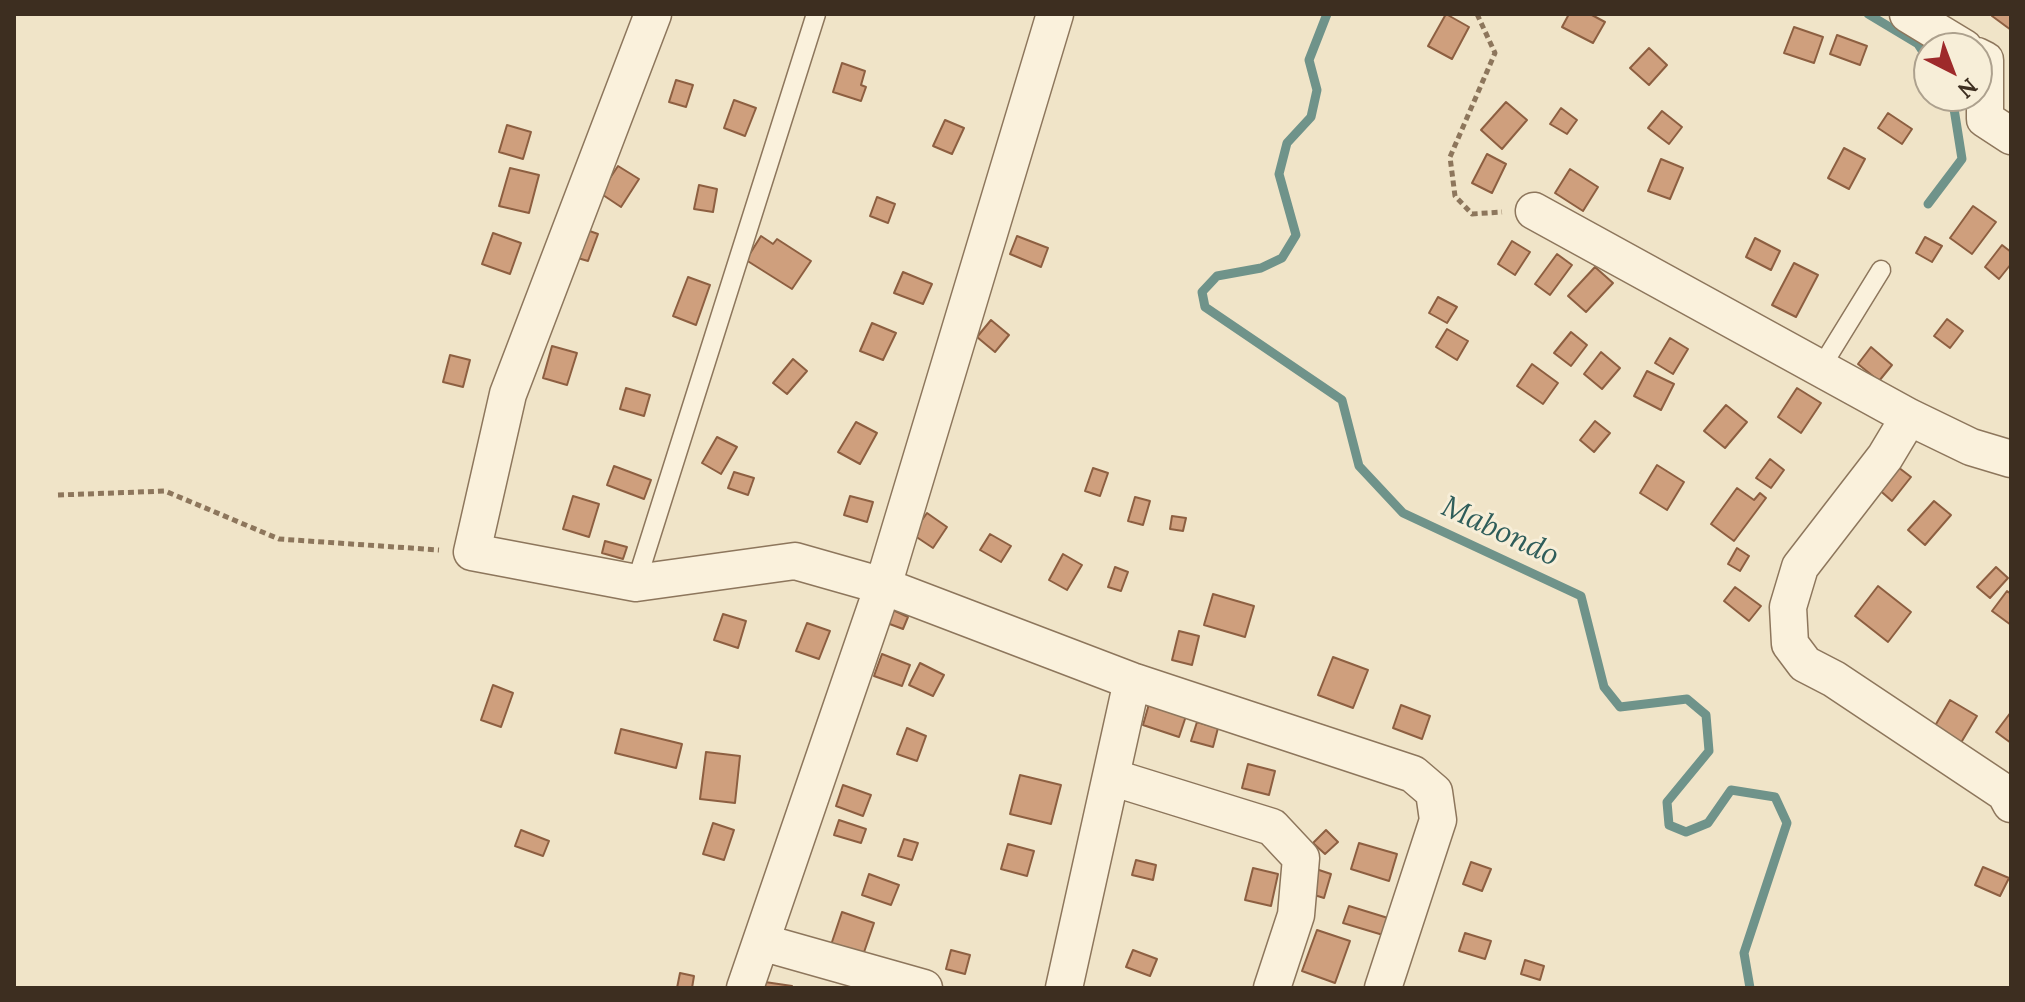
<!DOCTYPE html>
<style>
body{margin:0}
#map{position:relative;width:2025px;height:1002px;overflow:hidden;background:#f0e4c8;font-family:Lora,serif}
canvas{display:block}
.frame{position:absolute;inset:0;border:16px solid #3d2e20;pointer-events:none}
.north{position:absolute;left:1913px;top:32px;width:80px;height:80px;box-sizing:border-box;background:#f7eed8;border:2px solid #ada18e;border-radius:50%;rotate:138deg;font-size:22px;font-weight:700;line-height:32px;text-align:center;color:#3d2e20}
.north::after{content:'';display:block;margin:auto;width:28px;height:36px;background:#9e2a2b;clip-path:polygon(50% 0,100% 100%,50% 72%,0 100%)}
</style>
<div id="map">
<canvas width="2025" height="1002"></canvas>
<div class="frame"></div>
<div class="north">N</div>
</div>
<script>
const ctx = document.querySelector('canvas').getContext('2d');
ctx.lineJoin = 'round';
function strokePath(path, color, width, dash) { ctx.strokeStyle = color; ctx.lineWidth = width; ctx.lineCap = dash ? 'butt' : 'round'; ctx.setLineDash(dash || []); ctx.stroke(path); }
function fillPath(path, color) { ctx.fillStyle = color; ctx.fill(path, 'evenodd'); }
function write(font, color, halo, rows, align = 'center') {
  ctx.font = font + ' Lora,serif'; ctx.lineWidth = 6; ctx.setLineDash([]); ctx.textBaseline = 'middle'; ctx.strokeStyle = halo; ctx.fillStyle = color; for (const [text, x, y, turn = 0] of rows) {
    ctx.save(); ctx.translate(x, y); ctx.rotate((+turn || 0) * Math.PI / 180); ctx.textAlign = isNaN(turn) ? turn : align; if (halo) ctx.strokeText(text, 0, 0); ctx.fillText(text, 0, 0); ctx.restore();
  }
}
const stream = new Path2D(`
 M1327 14 1309 60 1317 90 1311 117 1287 143 1279 174 1296 235 1282 258 1261 268 1217 276 1202 292 1205 307 1342 400 1359 466 1403 513 1581 596 1604 687 1620 707 1687 699 1706 715 1709 751 1667 802 1669 825 1686 832 1708 823 1731 790 1775 797 1787 823 1744 953 1750 988
 M1868 14 1918 44 1929 61
 M1928 204 1962 159 1952 96`);
const building = new Path2D(`
 M1446 14 1469 27 1452 59 1428 46Z
 M1569 14H1590L1605 22 1593 43 1562 27Z
 M1994 14H2011V30L1992 16Z
 M1794 27 1823 37 1814 63 1784 53Z
 M1837 35 1867 46 1860 65 1830 54Z
 M1649 48 1667 65 1649 85 1630 68Z
 M842 63 865 71 861 85 866 87 861 101 833 92Z
 M676 80 693 85 686 107 669 102Z
 M734 100 756 108 745 136 724 128Z
 M1506 102 1527 120 1502 149 1481 130Z
 M1561 108 1577 120 1567 134 1550 124Z
 M1662 111 1682 127 1669 144 1648 128Z
 M1888 113 1912 129 1902 144 1878 128Z
 M945 120 964 128 952 154 933 146Z
 M507 125 531 132 523 159 499 152Z
 M1844 148 1865 159 1849 189 1828 178Z
 M1487 154 1506 164 1492 193 1472 183Z
 M1661 159 1683 168 1670 199 1648 191Z
 M618 166 639 179 621 207 600 193Z
 M510 168 539 175 529 213 499 206Z
 M1570 169 1598 187 1583 211 1555 193Z
 M699 185 717 189 713 212 694 209Z
 M877 197 895 204 888 223 870 216Z
 M1973 206 1996 222 1972 254 1950 238Z
 M584 229 598 234 588 261 574 257Z
 M493 233 521 243 510 274 482 264Z
 M761 236 773 244 777 239 811 261 792 289 746 260Z
 M1017 236 1048 248 1041 267 1010 254Z
 M1925 237 1942 246 1932 262 1916 253Z
 M1755 238 1780 251 1771 270 1746 257Z
 M1512 241 1530 252 1515 275 1498 264Z
 M2002 245 2011 252V264L1999 279 1985 267Z
 M1557 254 1572 265 1550 295 1535 284Z
 M1794 263 1818 275 1796 317 1772 305Z
 M1595 267 1613 283 1586 312 1568 296Z
 M903 272 932 284 923 304 894 293Z
 M688 277 710 285 696 325 673 316Z
 M1438 297 1457 307 1447 323 1429 313Z
 M1947 319 1963 331 1950 348 1934 336Z
 M991 320 1009 335 995 352 977 337Z
 M872 323 896 333 883 360 860 351Z
 M1447 329 1468 341 1457 360 1436 347Z
 M1571 332 1587 345 1571 366 1554 353Z
 M1670 338 1688 349 1673 374 1655 363Z
 M552 346 577 353 567 385 543 378Z
 M1871 347 1892 365 1879 381 1858 364Z
 M1601 352 1620 368 1602 389 1584 374Z
 M450 355 470 360 463 387 443 382Z
 M793 359 807 371 787 394 773 383Z
 M1532 364 1558 383 1543 404 1517 386Z
 M1647 371 1674 384 1661 410 1634 396Z
 M626 388 650 395 644 416 620 409Z
 M1797 388 1821 403 1801 433 1778 417Z
 M1726 405 1747 422 1725 448 1704 431Z
 M1595 421 1610 433 1594 452 1580 440Z
 M856 422 877 433 860 464 838 452Z
 M717 437 737 447 721 474 702 463Z
 M1770 459 1784 470 1771 488 1756 478Z
 M1894 464 1911 477 1892 501 1876 487Z
 M1657 465 1684 482 1667 510 1640 493Z
 M614 466 651 480 644 499 607 485Z
 M1093 468 1108 473 1100 496 1085 491Z
 M734 472 754 478 748 495 728 488Z
 M1737 488 1754 500 1760 493 1766 498 1734 541 1711 524Z
 M573 496 599 504 589 537 563 529Z
 M850 496 873 502 867 522 844 515Z
 M1135 497 1150 501 1143 525 1128 521Z
 M1934 501 1951 515 1925 545 1908 530Z
 M927 513 947 527 933 548 912 534Z
 M1172 516 1186 518 1183 531 1170 529Z
 M990 534 1011 546 1001 562 980 550Z
 M605 541 627 547 623 559 602 553Z
 M1737 548 1749 556 1740 571 1728 564Z
 M1063 554 1082 565 1067 590 1049 580Z
 M1115 567 1128 572 1121 591 1108 587Z
 M1996 567 2008 578 1990 598 1977 587Z
 M1878 586 1911 612 1888 642 1855 616Z
 M1735 587 1761 606 1749 621 1724 601Z
 M2007 591 2011 594V625L1992 611Z
 M1213 594 1254 606 1245 637 1204 625Z
 M893 610 908 617 903 629 887 623Z
 M723 614 746 621 738 648 714 640Z
 M807 623 830 631 819 659 796 651Z
 M1179 631 1199 636 1192 665 1172 660Z
 M882 654 910 665 902 686 874 676Z
 M1333 657 1368 670 1353 708 1318 695Z
 M920 663 944 675 933 696 909 685Z
 M493 685 513 693 501 727 481 720Z
 M1950 700 1977 716 1959 746 1932 731Z
 M1149 704 1186 716 1179 737 1143 725Z
 M1401 705 1430 716 1422 739 1393 728Z
 M2011 712V743L1996 732Z
 M1197 722 1218 728 1213 747 1191 741Z
 M907 728 926 736 917 761 897 754Z
 M621 729 682 744 676 768 615 753Z
 M706 752 740 756 735 803 700 799Z
 M1248 764 1275 771 1269 795 1242 788Z
 M1020 775 1061 785 1051 824 1010 814Z
 M843 785 871 795 863 816 836 806Z
 M839 820 866 829 861 843 834 835Z
 M713 823 734 830 724 860 703 854Z
 M521 830 549 841 543 856 515 846Z
 M1326 830 1338 842 1325 854 1313 843Z
 M904 839 918 843 912 860 898 856Z
 M1359 843 1397 854 1389 881 1351 869Z
 M1008 844 1034 851 1027 876 1001 869Z
 M1136 860 1156 865 1153 880 1132 875Z
 M1471 862 1491 869 1482 891 1463 884Z
 M1983 867 2009 878 2000 896 1975 885Z
 M1253 868 1278 874 1271 906 1245 900Z
 M1316 869 1331 874 1324 898 1308 893Z
 M869 874 899 885 891 905 862 895Z
 M1349 906 1388 918 1383 935 1343 923Z
 M842 912 874 923 861 961 829 951Z
 M1317 930 1350 941 1335 983 1302 971Z
 M1465 933 1491 941 1485 959 1459 951Z
 M951 950 970 955 965 974 946 969Z
 M1133 950 1157 959 1150 976 1126 967Z
 M1525 960 1544 966 1540 980 1521 974Z
 M680 973 694 976 692 988H677Z
 M765 982 792 986V988H764Z`);
const path = new Path2D(`
 M1477 14 1495 53 1450 157 1455 196 1472 214 1502 212
 M58 495 165 491 279 539 439 550`);
const lane = new Path2D(`
 M1820 369 1881 270
 M636 583 816 14`);
const street = new Path2D(`
 M653 14 508 394 472 552 636 583 795 561 883 586 1132 681 1413 774 1434 792 1438 820 1383 988
 M1908 14 1964 48
 M1977 56 1985 60V119L2011 136
 M1534 211 1909 417 1971 447 2011 459
 M1909 417 1885 457 1800 567 1788 607 1790 644 1805 664 1834 679 2005 793 2011 804
 M1111 777 1272 827 1301 858 1296 915 1272 988
 M761 942 924 988
 M745 988 883 586 1055 14
 M1064 988 1132 681`);
const waterNames = [
 ["Mabondo",1500,532,25]
];
strokePath(stream, '#6f938a', 9);
fillPath(building, '#cf9f7d');
strokePath(building, '#8d5f41', 2);
strokePath(lane, '#8d765c', 21);
strokePath(street, '#8d765c', 39);
strokePath(path, '#8d765c', 5, [6, 4]);
strokePath(lane, '#faf1dc', 18);
strokePath(street, '#faf1dc', 36);
write('italic 30px', '#2f5d5a', '#f7eed8', waterNames);
</script>
